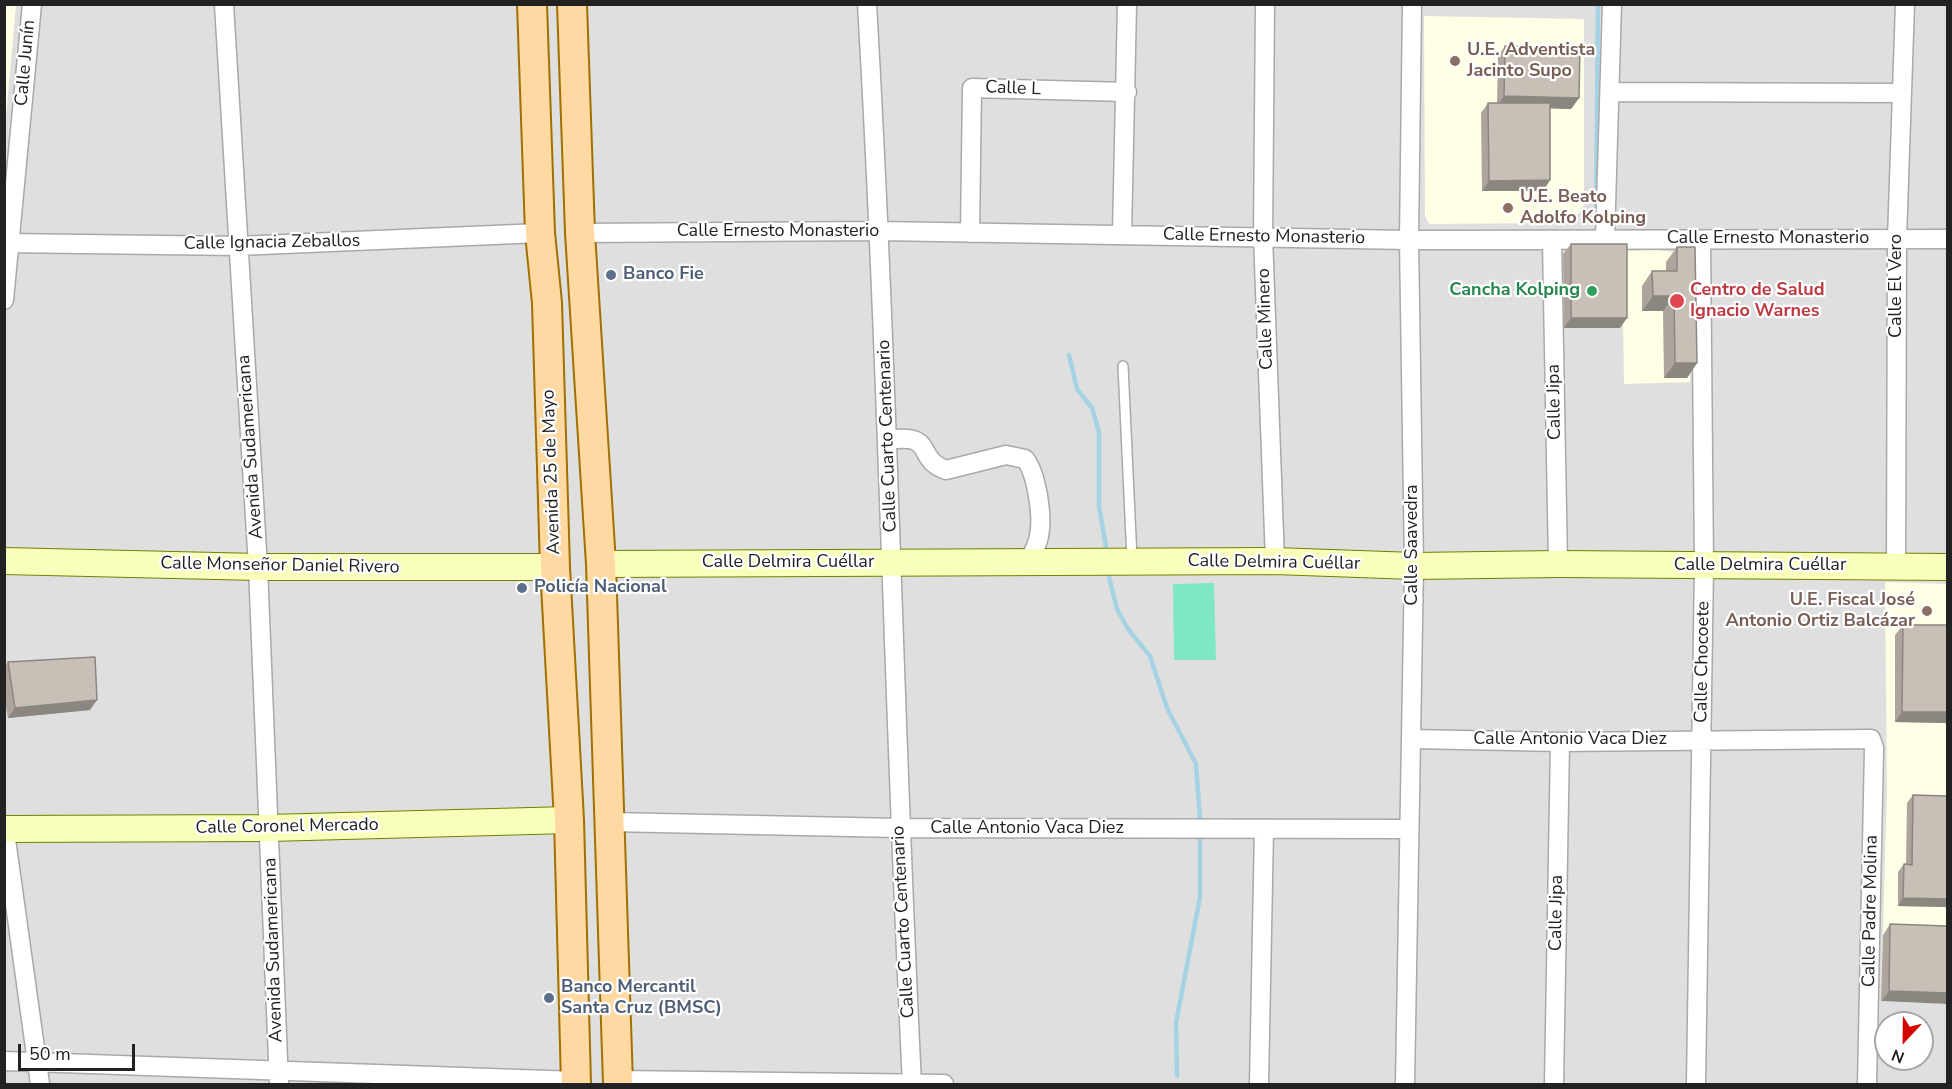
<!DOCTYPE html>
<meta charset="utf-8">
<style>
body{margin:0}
#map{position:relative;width:1952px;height:1089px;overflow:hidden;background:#f3efe8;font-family:"Nunito Sans",sans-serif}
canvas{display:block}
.frame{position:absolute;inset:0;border:6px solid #222;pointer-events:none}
.north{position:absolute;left:1874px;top:1011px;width:60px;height:60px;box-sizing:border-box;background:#fff;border:2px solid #a7a7a7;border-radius:50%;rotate:202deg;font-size:16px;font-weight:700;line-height:24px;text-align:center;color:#222}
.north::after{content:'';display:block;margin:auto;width:21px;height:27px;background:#d40700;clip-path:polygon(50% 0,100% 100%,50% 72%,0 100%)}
.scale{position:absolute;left:18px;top:1044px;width:117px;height:27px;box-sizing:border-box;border:3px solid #222;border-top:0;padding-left:8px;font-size:18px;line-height:21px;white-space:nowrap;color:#222;-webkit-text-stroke:4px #fff;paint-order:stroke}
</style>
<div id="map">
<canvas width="1952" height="1089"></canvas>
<div class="frame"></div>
<div class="north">N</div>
<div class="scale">50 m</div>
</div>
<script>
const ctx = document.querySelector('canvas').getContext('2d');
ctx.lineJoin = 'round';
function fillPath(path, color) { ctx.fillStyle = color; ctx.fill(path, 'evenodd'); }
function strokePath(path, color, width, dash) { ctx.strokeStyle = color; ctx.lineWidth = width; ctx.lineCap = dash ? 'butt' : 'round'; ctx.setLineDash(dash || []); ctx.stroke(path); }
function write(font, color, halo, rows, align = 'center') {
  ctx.font = font + ' "Nunito Sans",sans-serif'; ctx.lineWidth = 4.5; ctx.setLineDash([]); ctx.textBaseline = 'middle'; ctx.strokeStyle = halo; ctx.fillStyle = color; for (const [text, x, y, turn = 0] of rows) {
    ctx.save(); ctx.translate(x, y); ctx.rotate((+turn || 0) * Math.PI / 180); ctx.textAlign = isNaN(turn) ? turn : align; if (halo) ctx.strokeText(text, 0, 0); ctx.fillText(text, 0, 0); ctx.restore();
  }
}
const residential = new Path2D(`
 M5 5H1947V1084H5ZM1886 1023H1922V1059H1886Z`);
const education = new Path2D(`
 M5 4 16 5 5 128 4 5Z
 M1424 16 1584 19V205L1576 217 1557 223 1429 224 1425 216Z
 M1656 250 1673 252 1689 261 1690 382 1624 384 1622 251Z
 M1885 582 1947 584V1004L1881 1001 1887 787Z`);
const pitch = new Path2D(`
 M1214 583 1216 660H1174L1173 584Z`);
const stream = new Path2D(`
 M1596 217 1598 4
 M1069 355 1077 389 1092 408 1099 432V506L1107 553
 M1109 577 1117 609 1128 629 1150 656 1167 708 1196 764 1200 819
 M1177 1076 1176 1023 1200 897V836`);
const lane = new Path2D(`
 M1123 366 1132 559`);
const street = new Path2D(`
 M224 4 258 567 279 1084
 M867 4C888 364 894 725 912 1084
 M1265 4 1263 236 1275 561
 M1611 92 1900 93
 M580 233 880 231 1409 240 1948 239
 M970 233 972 88 1127 92
 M1122 234 1127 4
 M1605 239 1612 4
 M1552 241 1558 564
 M4 243 238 246 540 233
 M4 300 32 4
 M888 440C938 433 913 458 946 470L1006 455 1025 459C1037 474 1043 517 1039 536 1038 544 1032 554 1029 562
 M1896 567 1897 239 1905 4
 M1412 739 1560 742 1871 739 1874 748 1867 1084
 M610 822 899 828 1408 829
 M4 825 40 1084
 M4 1061 576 1081
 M618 1080 944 1084
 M1259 1084 1264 829
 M1405 1084 1414 566 1409 240 1412 4
 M1554 1084 1560 742
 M1696 1084 1704 566 1701 240`);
const secondary = new Path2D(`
 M4 561 258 567H555
 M601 564 1275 561 1414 566 1558 564 1948 567
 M4 829 269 828 569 820`);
const primary = new Path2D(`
 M532 4 540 233 547 303 555 567 569 820 576 1084
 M572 4 580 233 601 564 618 1084`);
const wall = new Path2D(`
 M1505 46 1579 98 1571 109 1550 108V180L1543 191H1482L1481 113 1488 103H1497L1498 56Z
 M1571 244 1620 328H1564L1563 254Z
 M1677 247 1697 363 1687 378H1664L1663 311H1642V286L1652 271H1666V262Z
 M1903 625 1947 723 1895 722V635Z
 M8 662 90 710 8 718 4 696V667Z
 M1913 795 1947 796V907L1898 906V872L1904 864 1906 865 1907 803Z
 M1890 924 1947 926 1881 1001 1883 935Z`);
const shadedWall = new Path2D(`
 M1504 96 1579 98 1571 109 1497 107Z
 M1550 180 1543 191H1482L1489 181Z
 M1653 296H1674L1663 311H1642Z
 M1571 318H1627L1620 328H1564Z
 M1675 363H1697L1687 378H1664Z
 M97 700 90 710 8 718 15 708Z
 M1902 712H1947V723L1895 722Z
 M1903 898 1947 899V907L1898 906Z
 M1889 991 1947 993V1004L1881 1001Z`);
const building = new Path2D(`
 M1505 46 1580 48 1579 98 1504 96Z
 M1488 103H1550V180L1489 181Z
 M1571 244H1627V318H1571Z
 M1677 247H1695L1697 363H1675L1674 296H1653L1652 271H1677Z
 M1903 625H1947V712H1902Z
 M95 657 97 700 15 708 8 662Z
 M1913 795 1947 796V899L1903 898 1904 864 1912 865Z
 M1890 924 1947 926V993L1889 991Z`);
const markers = [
 [1455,61,6,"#8d6e63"],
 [1508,208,6,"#8d6e63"],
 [611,275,6,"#5c6f8a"],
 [1592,291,6,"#2e9e5b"],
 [1677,301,8,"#e0444e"],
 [522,588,6,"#5c6f8a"],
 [1927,611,6,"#8d6e63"],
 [549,998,6,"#5c6f8a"]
];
const educationNames = [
 ["U.E. Adventista",1467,51],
 ["Jacinto Supo",1467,72],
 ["U.E. Beato",1520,198],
 ["Adolfo Kolping",1520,219],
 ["U.E. Fiscal José",1915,601,"right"],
 ["Antonio Ortiz Balcázar",1915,622,"right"]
];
const streetNames = [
 ["Calle Junín",26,63,-85],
 ["Calle L",1013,89,2],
 ["Calle Ernesto Monasterio",778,232],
 ["Calle Ernesto Monasterio",1264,237,1],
 ["Calle Ernesto Monasterio",1768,239],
 ["Calle Ignacia Zeballos",272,243,-1],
 ["Calle El Vero",1897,286,-90],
 ["Calle Minero",1266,319,-92],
 ["Calle Jipa",1555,402,-91],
 ["Calle Cuarto Centenario",888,436,-92],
 ["Avenida Sudamericana",251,447,-94],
 ["Avenida 25 de Mayo",552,472,-92],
 ["Calle Saavedra",1413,545,-90],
 ["Calle Delmira Cuéllar",788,563],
 ["Calle Delmira Cuéllar",1274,563,1],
 ["Calle Monseñor Daniel Rivero",280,566,1],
 ["Calle Delmira Cuéllar",1760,566],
 ["Calle Chocoete",1703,662,-89],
 ["Calle Antonio Vaca Diez",1570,740],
 ["Calle Coronel Mercado",287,827,-1],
 ["Calle Antonio Vaca Diez",1027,829],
 ["Calle Padre Molina",1871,911,-89],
 ["Calle Jipa",1557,913,-89],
 ["Calle Cuarto Centenario",904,922,-93],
 ["Avenida Sudamericana",274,950,-92]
];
const serviceNames = [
 ["Banco Fie",623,275],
 ["Policía Nacional",534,588],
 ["Banco Mercantil",561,988],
 ["Santa Cruz (BMSC)",561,1009]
];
const leisureNames = [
 ["Cancha Kolping",1580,291]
];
const healthNames = [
 ["Centro de Salud",1690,291],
 ["Ignacio Warnes",1690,312]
];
fillPath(residential, '#e0dfdf');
fillPath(education, '#feffe5');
fillPath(pitch, '#80e7c3');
strokePath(stream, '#a5d3e3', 4.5);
strokePath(lane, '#a9a9a9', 12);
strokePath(street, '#a9a9a9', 21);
strokePath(secondary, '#708200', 28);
strokePath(primary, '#a07000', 32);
strokePath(lane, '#fff', 9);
strokePath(street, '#fff', 18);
strokePath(secondary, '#f9ffba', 26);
strokePath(primary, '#ffd9a1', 28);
fillPath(wall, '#aca49d');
fillPath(shadedWall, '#8c8680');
fillPath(building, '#c8bfb7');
strokePath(building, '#8c8680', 1.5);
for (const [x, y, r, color] of markers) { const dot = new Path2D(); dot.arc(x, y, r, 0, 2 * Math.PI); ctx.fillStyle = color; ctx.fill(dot); strokePath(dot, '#fff', 2); }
write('bold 18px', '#785e54', '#fff', educationNames, 'left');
write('18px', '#222', '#fff', streetNames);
write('bold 18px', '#4e5e75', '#fff', serviceNames, 'left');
write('bold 18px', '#27864d', '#fff', leisureNames, 'right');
write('bold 18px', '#be3a42', '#fff', healthNames, 'left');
</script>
